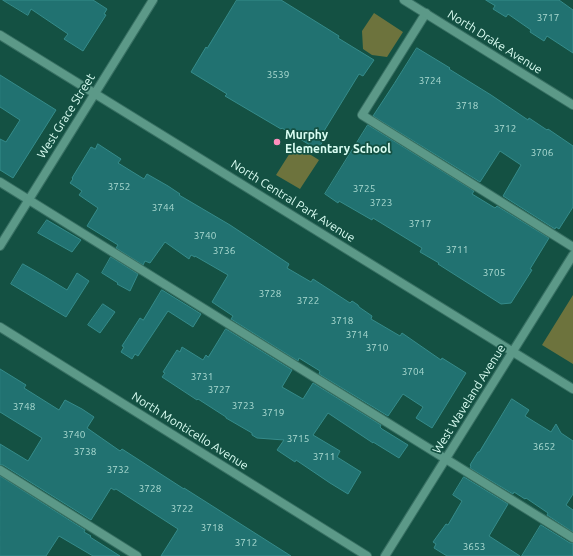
<!DOCTYPE html>
<style>
body{margin:0}
canvas{display:block;background:#145143}
</style>
<canvas width="573" height="556"></canvas>
<script>
const ctx = document.querySelector('canvas').getContext('2d');
ctx.lineJoin = 'round';
function fillPath(path, color) { ctx.fillStyle = color; ctx.fill(path, 'evenodd'); }
function strokePath(path, color, width, dash) { ctx.strokeStyle = color; ctx.lineWidth = width; ctx.lineCap = dash ? 'butt' : 'round'; ctx.setLineDash(dash || []); ctx.stroke(path); }
function write(font, color, halo, rows, align = 'center') {
  ctx.font = font + ' Ubuntu,sans-serif'; ctx.lineWidth = 3.5; ctx.setLineDash([]); ctx.textBaseline = 'middle'; ctx.strokeStyle = halo; ctx.fillStyle = color; for (const [text, x, y, turn = 0] of rows) {
    ctx.save(); ctx.translate(x, y); ctx.rotate((+turn || 0) * Math.PI / 180); ctx.textAlign = isNaN(turn) ? turn : align; if (halo) ctx.strokeText(text, 0, 0); ctx.fillText(text, 0, 0); ctx.restore();
  }
}
const green = new Path2D(`
 M374 13 403 32 387 57 372 55 363 49 362 31Z
 M295 145 319 160 300 189 276 175Z
 M573 295V364L542 345Z`);
const building = new Path2D(`
 M3 0H93L107 9 104 14 106 15 83 51 64 39 68 34 31 9 28 15Z
 M237 0H281L339 36 338 38 374 60 363 76 359 74 324 131 327 133 318 150 282 128 281 129 225 96 227 94 191 72 206 47 207 48Z
 M486 0H559L573 10V53L547 36 544 41 530 32 531 30 508 14 506 17 493 9 495 6Z
 M417 48 450 68 449 69 491 95 528 120 529 118 547 130 548 129 573 146V207L559 229 556 227 555 229 503 196 521 165 500 151 480 182 373 116 394 84Z
 M0 75 56 110 13 178 0 170V139L6 142 20 120 0 107Z
 M368 125 474 191 472 194 495 208 497 206 549 238 530 269 532 270 511 303 501 304 438 264 439 263 420 252 422 248 373 218 372 220 339 201 338 203 325 194Z
 M98 144 121 159 118 163 144 179 147 174 168 186 180 194 179 195 230 225 289 264 287 268 311 282 313 279 350 303 352 301 358 305 359 307 372 316 371 319 400 336 402 333 441 360 442 358 466 373 432 428 416 418 423 407 403 394 388 416 319 374 320 371 299 358 298 361 231 319 233 316 212 302 228 275 195 256V257L191 255 189 259 165 242 150 263 145 261 143 265 116 248 118 245 87 226 98 208 79 195 82 191 70 183 73 179 72 178 91 147 95 149Z
 M47 220 81 240 72 252 38 233Z
 M111 257 138 274 130 291 117 284 118 283 102 273Z
 M23 264 44 276 67 290 77 273 89 281 66 317 11 284Z
 M162 290 201 314 193 327 168 311 138 356 135 354 132 359 121 352 124 347 122 346 140 318 143 320Z
 M103 304 115 312 100 333 88 325Z
 M226 329 292 370 282 387 303 399 313 383 381 425 380 427 382 429 408 445 399 458 373 442V443L328 413 313 435 340 451 337 457 361 472 348 494 330 483 296 460 295 462 277 450 284 440 257 438 252 435V433L226 418V417L198 399 197 400 162 377 165 373 163 372 177 350 180 352 182 347 203 360 206 355 208 357Z
 M0 369 26 385 24 388 59 410 65 400 82 409 94 417 87 428 120 451 122 449 184 489V488L291 556H161L178 529 116 489 114 490 111 488 91 520 3 465H0V444L28 461 42 438 0 412Z
 M512 399 529 410 525 416 551 432 556 424 561 433 573 441V494L566 505 573 510V532L547 515 548 513 526 498 525 499 514 492 513 494 470 468 471 466 470 465 478 452H479Z
 M0 476 85 530 84 532 91 536 90 537 120 556H93L59 536 46 556H0Z
 M464 477 508 504 489 536 520 556H447L434 548 436 544 433 542 446 524 448 525 462 501 453 495Z
 M541 525 570 543H573V556H522Z`);
const service = new Path2D(`
 M426 13 362 115 573 247
 M0 182 573 538
 M0 470 137 556`);
const minor = new Path2D(`
 M404 0 573 105
 M0 35 573 389
 M0 246 153 0
 M0 327 367 556
 M385 556 573 255`);
const markers = [
 [277,142,4,"#fe8ebd"]
];
const numberNames = [
 ["3717",548,18],
 ["3539",278,75],
 ["3724",430,81],
 ["3718",467,106],
 ["3712",505,129],
 ["3706",542,153],
 ["3752",119,187],
 ["3725",364,189],
 ["3723",381,203],
 ["3744",163,208],
 ["3717",420,224],
 ["3740",205,236],
 ["3711",457,250],
 ["3736",224,251],
 ["3705",494,273],
 ["3728",270,294],
 ["3722",308,301],
 ["3718",342,321],
 ["3714",357,335],
 ["3710",377,348],
 ["3704",413,372],
 ["3731",202,377],
 ["3727",219,390],
 ["3723",243,406],
 ["3748",24,407],
 ["3719",273,413],
 ["3740",74,435],
 ["3715",298,439],
 ["3652",544,447],
 ["3738",85,452],
 ["3711",324,457],
 ["3732",118,470],
 ["3728",150,489],
 ["3722",182,509],
 ["3718",212,528],
 ["3712",246,543],
 ["3653",474,547]
];
const streetNames = [
 ["North Drake Avenue",495,42,32],
 ["West Grace Street",66,116,-58],
 ["North Central Park Avenue",293,201,32],
 ["West Waveland Avenue",469,399,-58],
 ["North Monticello Avenue",190,431,32]
];
const poiNames = [
 ["Murphy",285,135],
 ["Elementary School",285,149]
];
fillPath(green, '#6d733d');
fillPath(building, '#217271');
strokePath(building, '#358b8a', 1);
strokePath(service, '#387063', 10);
strokePath(minor, '#387063', 10);
strokePath(service, '#5c9988', 8);
strokePath(minor, '#5c9988', 8);
for (const [x, y, r, color] of markers) { const dot = new Path2D(); dot.arc(x, y, r, 0, 2 * Math.PI); ctx.fillStyle = color; ctx.fill(dot); strokePath(dot, '#145143', 1.5); }
write('10px', '#acdbd2', null, numberNames);
write('12px', '#dafef3', '#145143', streetNames);
write('bold 12px', '#dafef3', '#145143', poiNames, 'left');
</script>
